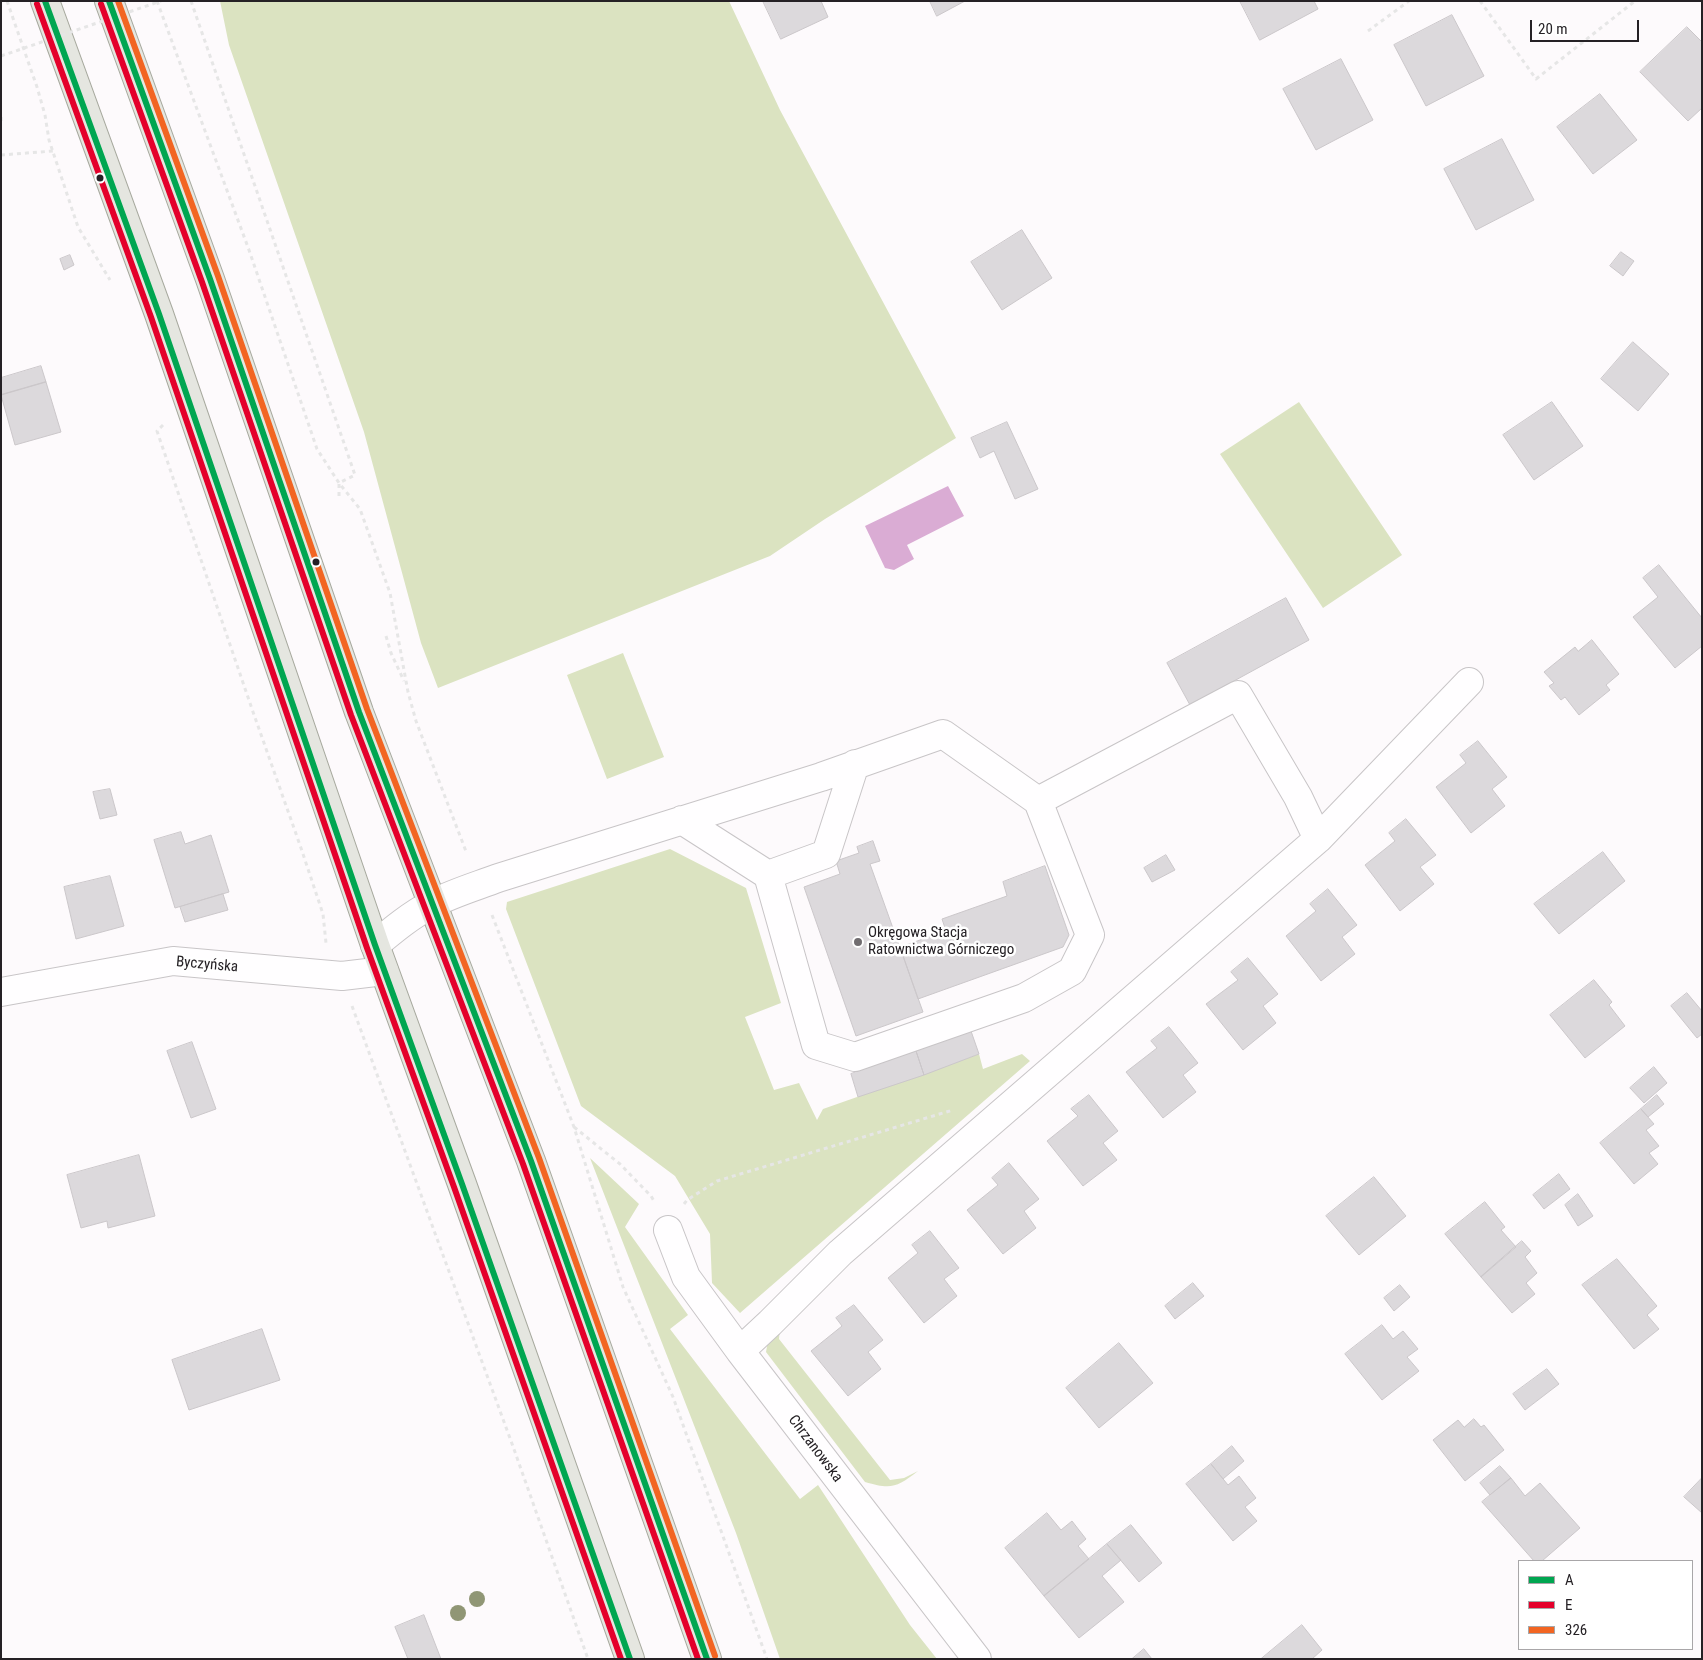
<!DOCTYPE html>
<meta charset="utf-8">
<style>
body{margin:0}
#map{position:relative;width:1703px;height:1660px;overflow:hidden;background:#fdfafc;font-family:"Roboto Condensed",sans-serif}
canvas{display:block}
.frame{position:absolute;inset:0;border:2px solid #252125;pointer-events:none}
.legend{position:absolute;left:1518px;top:1560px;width:175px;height:90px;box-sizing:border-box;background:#fff;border:1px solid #a8a6a8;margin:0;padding:6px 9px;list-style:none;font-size:15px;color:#252125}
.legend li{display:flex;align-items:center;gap:10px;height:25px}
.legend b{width:25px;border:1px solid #a8a6a8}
.scale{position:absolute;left:1530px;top:20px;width:109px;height:22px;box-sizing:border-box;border:2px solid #252125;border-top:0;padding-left:6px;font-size:15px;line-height:18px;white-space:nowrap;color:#252125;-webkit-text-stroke:4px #fff;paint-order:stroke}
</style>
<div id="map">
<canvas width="1703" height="1660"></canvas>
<div class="frame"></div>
<ul class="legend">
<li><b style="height:6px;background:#00a651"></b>A</li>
<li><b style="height:6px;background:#e4002b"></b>E</li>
<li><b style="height:6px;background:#f26522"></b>326</li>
</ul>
<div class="scale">20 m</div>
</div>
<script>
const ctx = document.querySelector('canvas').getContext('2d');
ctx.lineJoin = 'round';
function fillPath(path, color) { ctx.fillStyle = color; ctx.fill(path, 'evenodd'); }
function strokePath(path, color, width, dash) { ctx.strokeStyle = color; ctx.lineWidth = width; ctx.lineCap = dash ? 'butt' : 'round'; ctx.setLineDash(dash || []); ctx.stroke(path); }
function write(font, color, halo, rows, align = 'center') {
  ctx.font = font + ' "Roboto Condensed",sans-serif'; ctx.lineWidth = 5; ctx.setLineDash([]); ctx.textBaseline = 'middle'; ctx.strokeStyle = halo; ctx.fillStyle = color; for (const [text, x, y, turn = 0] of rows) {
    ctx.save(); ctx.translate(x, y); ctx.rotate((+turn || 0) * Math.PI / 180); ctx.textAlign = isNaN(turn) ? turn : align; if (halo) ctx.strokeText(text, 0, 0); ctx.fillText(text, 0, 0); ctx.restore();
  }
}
const green = new Path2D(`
 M220 1H729L780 110 956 438 825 519 770 556 438 688 421 643 364 432 229 45Z
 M1299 402 1402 555 1323 608 1220 454Z
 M623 653 664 757 607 779 567 675Z
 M670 849 746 888 781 1003 745 1017 774 1090 799 1083 817 1120 823 1109 979 1054 983 1069 1022 1054 1030 1061 740 1313 712 1283 710 1234 675 1176 581 1106 506 909 507 902Z
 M590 1158 639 1204 625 1227 688 1315 670 1329 800 1499 818 1485 910 1625 937 1659H780L736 1533Z
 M780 1329 779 1339 890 1480 904 1478 918 1471C897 1487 892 1490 865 1482L766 1352 768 1341Z`);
const water = new Path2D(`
 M948 486 964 516 907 545 914 559 894 570 885 568 865 526Z`);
const building = new Path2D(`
 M763 1H821L828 17 781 39Z
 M930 1H965L937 16Z
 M1240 1H1314L1318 9 1260 40Z
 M1452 15 1484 76 1426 106 1394 45Z
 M1687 27 1702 42V108L1688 121 1640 72Z
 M1341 59 1373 120 1316 150 1283 89Z
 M1600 94 1637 140 1593 174 1557 127Z
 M1502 139 1534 200 1476 230 1444 169Z
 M1022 230 1052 278 1002 310 971 262Z
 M1621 252 1634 261 1623 276 1610 266Z
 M70 255 74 265 64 270 60 259Z
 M1633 342 1669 374 1638 411 1601 379Z
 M41 366 46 382 1 395V378Z
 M46 382 61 432 15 445 1 395Z
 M1552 402 1583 446 1534 480 1503 435Z
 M1007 422 1038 489 1015 499 994 451 980 458 971 438Z
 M1659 565 1702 618V646L1675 668 1633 617 1658 597 1643 578Z
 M1286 598 1309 640 1190 705 1167 663Z
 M1592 640 1619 674 1606 685 1610 690 1579 715 1565 697 1561 700 1549 686 1554 683 1544 672 1575 647 1578 651Z
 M1478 741 1507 777 1492 789 1505 806 1471 833 1436 787 1466 763 1460 755Z
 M110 789 117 815 100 819 93 792Z
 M1406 819 1436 855 1420 867 1434 884 1400 911 1365 865 1395 841 1389 833Z
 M181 832 185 844 211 835 229 892 175 908 154 840Z
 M873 841 880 861 870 864 923 1012 856 1036 804 887 840 874 836 861 859 853 857 847Z
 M1603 852 1625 881 1559 934 1534 904Z
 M1166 855 1175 870 1152 882 1144 868Z
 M1045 866 1069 935 1063 947 918 999 900 947 946 931 942 919 1007 896 1003 882Z
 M110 876 124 926 76 939 64 887Z
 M1328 889 1357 925 1342 937 1355 954 1321 981 1286 936 1316 911 1310 904Z
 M223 894 228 910 185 922 180 907Z
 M1248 958 1278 994 1263 1006 1276 1023 1243 1050 1206 1004 1238 980 1231 972Z
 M1594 980 1612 1002 1609 1005 1625 1026 1585 1058 1550 1015Z
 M1687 993 1702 1011V1034L1697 1038 1671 1006Z
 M1169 1027 1198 1063 1183 1075 1196 1092 1163 1118 1126 1072 1157 1048 1151 1041Z
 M971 1031 979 1054 924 1075 916 1051Z
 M192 1042 216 1109 191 1118 167 1051Z
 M916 1051 924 1075 858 1097 851 1074Z
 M1654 1067 1667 1083 1644 1103 1630 1088Z
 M1089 1095 1118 1131 1103 1143 1117 1160 1083 1186 1047 1141 1078 1116 1071 1109Z
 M1657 1095 1664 1104 1648 1117 1641 1109Z
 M1641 1109 1654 1124 1646 1130 1659 1146 1649 1153 1658 1164 1634 1184 1600 1143Z
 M139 1155 155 1216 108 1228 107 1221 81 1228 67 1175Z
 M1009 1163 1039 1199 1024 1211 1036 1228 1003 1254 967 1210 998 1185 992 1178Z
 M1559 1174 1570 1189 1544 1209 1533 1195Z
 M1374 1177 1406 1216 1359 1255 1326 1216Z
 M1578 1194 1593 1216 1578 1226 1565 1205Z
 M1485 1202 1505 1227 1501 1230 1516 1247 1481 1277 1445 1234Z
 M930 1231 959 1268 944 1279 957 1296 924 1323 888 1278 918 1253 912 1245Z
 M1522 1241 1531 1251 1525 1257 1537 1273 1526 1283 1535 1294 1512 1313 1481 1277Z
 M1617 1259 1657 1306 1647 1315 1659 1329 1634 1349 1582 1285Z
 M1193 1283 1204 1296 1175 1319 1165 1306Z
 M1400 1285 1410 1297 1394 1311 1384 1298Z
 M854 1305 883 1340 868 1352 881 1369 848 1396 811 1351 842 1326 836 1318Z
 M1382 1325 1393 1339 1403 1331 1418 1349 1407 1357 1419 1371 1382 1400 1345 1354Z
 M262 1329 280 1380 189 1410 172 1360Z
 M1119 1343 1153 1383 1099 1428 1066 1388Z
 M1547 1369 1559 1384 1525 1410 1513 1394Z
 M1474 1419 1481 1427 1484 1425 1504 1450 1465 1481 1433 1440 1458 1420 1464 1427Z
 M1232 1446 1244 1461 1223 1479 1211 1464Z
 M1211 1464 1228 1485 1239 1476 1256 1498 1245 1507 1257 1521 1233 1541 1186 1484Z
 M1500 1466 1511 1478 1490 1495 1480 1483Z
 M1511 1478 1525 1496 1540 1483 1580 1528 1542 1561H1534L1482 1502Z
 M1702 1478V1513L1684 1497Z
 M1047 1513 1061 1530 1072 1521 1086 1539 1078 1546 1089 1559 1044 1596 1005 1548Z
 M1131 1525 1162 1563 1139 1582 1107 1544Z
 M1107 1544 1121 1560 1102 1576 1124 1602 1079 1638 1044 1596Z
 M424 1615 441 1659H408L395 1627Z
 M1302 1625 1322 1650 1312 1659H1261Z
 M1144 1649 1152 1659H1132Z`);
const path = new Path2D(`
 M7 1 37 87 45 115 49 140 78 227 110 280
 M157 1 249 250 317 449 339 483 360 509 390 593 408 692 416 721 467 854
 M191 1 355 475 339 483
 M1480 1 1536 79 1635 1
 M1368 31 1409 1
 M1 117V121
 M1 155 53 151
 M163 425 157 431 252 709 301 848 323 914 326 943
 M339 484V497
 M386 636 391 653 404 681
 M492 915 574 1127 623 1287 673 1397 767 1659
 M352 1006 515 1452 588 1659
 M574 1127 620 1164 651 1196 655 1203
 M684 1204 687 1200 717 1181 953 1110`);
const minor = new Path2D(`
 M1038 801 1238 695 1298 797 1318 839
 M768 875 826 854 855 764
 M375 945C393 930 411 915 432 904 453 893 477 886 498 878L821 777 943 734 1038 801 1090 935 1072 971 1024 998 855 1057 816 1045 768 875 682 820
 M1 992 173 961 342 976 384 971
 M668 1230 686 1277 740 1351 977 1659
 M740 1351 770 1323 840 1253 1318 839 1469 682`);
const major = new Path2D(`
 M45 1 159 314 375 945 462 1184 630 1659
 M109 1 210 279 359 712 531 1161 707 1659`);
const pathBridge = new Path2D(`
 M1 56 161 1`);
const bus1 = new Path2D(`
 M45 1 159 314 375 945 462 1184 630 1659
 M109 1 210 279 359 712 531 1161 707 1659`);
const bus2 = new Path2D(`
 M37 4 151 317 367 948 454 1187 621 1659
 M101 4 202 282 351 715 523 1164 698 1659`);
const bus3 = new Path2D(`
 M118 1 218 276 367 709 539 1158 715 1656`);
const trees = [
 [477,1599],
 [458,1613]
];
const markers = [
 [100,178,4.5,"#252125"],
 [316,562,4.5,"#252125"],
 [858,942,5,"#716d70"]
];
const poiNames = [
 ["Okręgowa Stacja",868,933],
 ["Ratownictwa Górniczego",868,950]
];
const streetNames = [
 ["Byczyńska",207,965,5],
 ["Chrzanowska",815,1449,53]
];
fillPath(green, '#dbe3c1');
fillPath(water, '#daacd4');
fillPath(building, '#dcd9dc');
strokePath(building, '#cbc7ca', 1);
strokePath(minor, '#c8c5c7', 30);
strokePath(major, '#a7a99e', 30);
strokePath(path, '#e6e6e6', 3, [4, 4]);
strokePath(minor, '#fffeff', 28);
strokePath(major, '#e5e6e0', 28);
strokePath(pathBridge, '#e6e6e6', 3, [4, 4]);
strokePath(bus1, '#00a651', 6);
strokePath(bus2, '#e4002b', 6);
strokePath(bus3, '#f26522', 6);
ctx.fillStyle = '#909675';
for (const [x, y] of trees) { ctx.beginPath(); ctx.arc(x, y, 8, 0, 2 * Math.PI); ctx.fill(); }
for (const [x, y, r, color] of markers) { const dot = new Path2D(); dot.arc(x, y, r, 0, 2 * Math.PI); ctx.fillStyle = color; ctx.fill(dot); strokePath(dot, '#fff', 2); }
write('15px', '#252125', '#fff', poiNames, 'left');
write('15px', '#252125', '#fff', streetNames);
</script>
